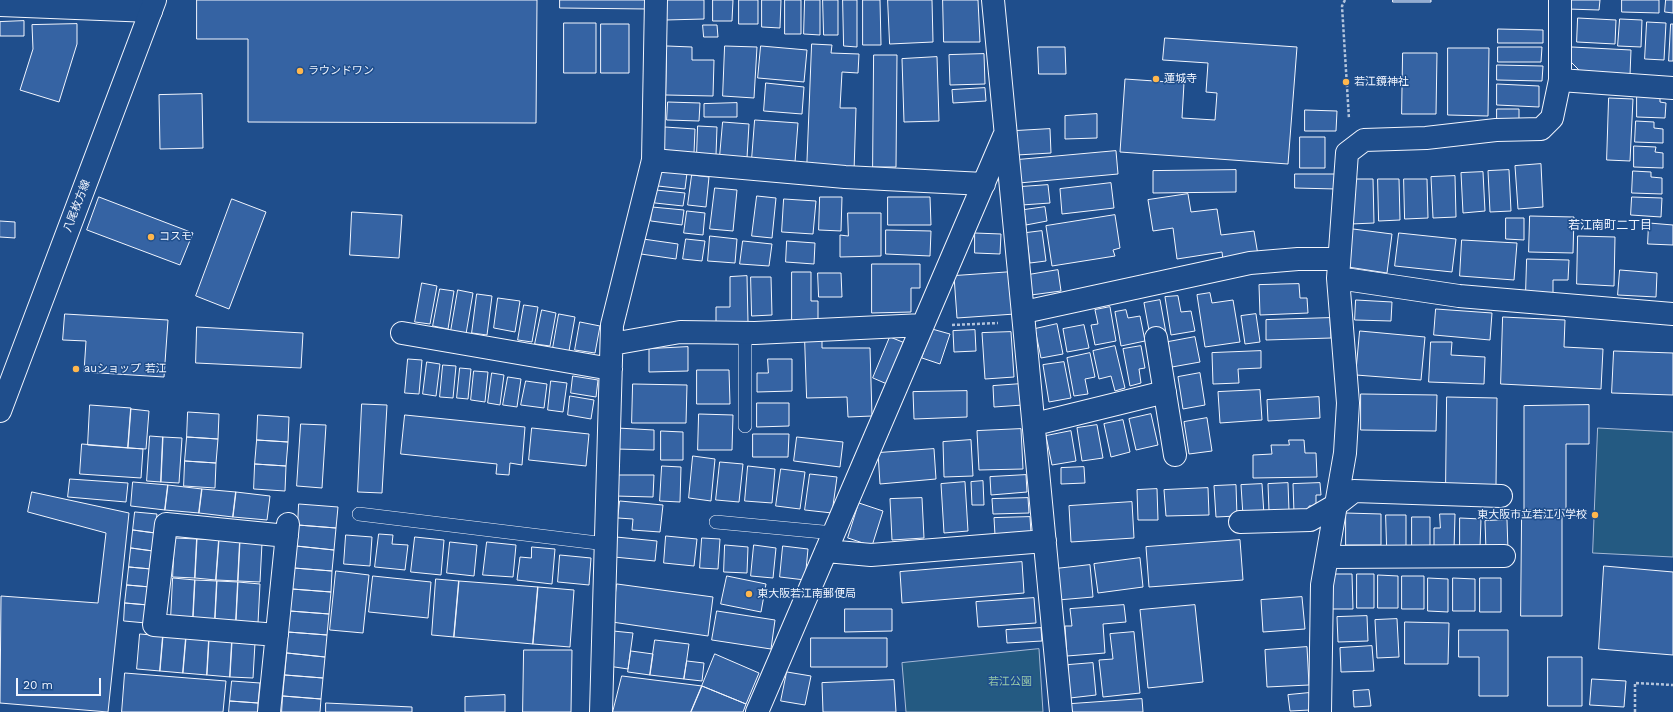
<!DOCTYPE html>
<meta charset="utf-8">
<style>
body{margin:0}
#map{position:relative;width:1673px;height:712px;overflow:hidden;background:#1f4e8c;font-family:"Work Sans",sans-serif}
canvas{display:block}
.scale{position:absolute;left:16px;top:678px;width:85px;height:18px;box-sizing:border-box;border:2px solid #f2f6ff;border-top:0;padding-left:5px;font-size:12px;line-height:14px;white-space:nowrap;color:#f2f6ff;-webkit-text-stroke:3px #1f4e8c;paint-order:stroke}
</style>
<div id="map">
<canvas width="1673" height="712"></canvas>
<div class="scale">20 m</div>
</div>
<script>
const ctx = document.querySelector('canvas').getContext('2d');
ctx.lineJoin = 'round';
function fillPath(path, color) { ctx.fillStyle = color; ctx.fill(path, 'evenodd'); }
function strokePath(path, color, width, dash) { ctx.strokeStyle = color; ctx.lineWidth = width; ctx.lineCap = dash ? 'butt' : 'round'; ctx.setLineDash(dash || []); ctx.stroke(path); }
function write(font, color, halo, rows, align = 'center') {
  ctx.font = font + ' "Work Sans","Noto Sans JP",sans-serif'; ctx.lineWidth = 3; ctx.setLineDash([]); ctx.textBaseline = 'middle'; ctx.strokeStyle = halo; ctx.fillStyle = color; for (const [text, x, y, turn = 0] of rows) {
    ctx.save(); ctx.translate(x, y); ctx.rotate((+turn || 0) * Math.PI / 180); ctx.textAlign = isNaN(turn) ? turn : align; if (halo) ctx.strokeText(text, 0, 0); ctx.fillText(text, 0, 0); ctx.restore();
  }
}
const green = new Path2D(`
 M1598 428 1673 432V557L1593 553Z
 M1039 649 1043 712H906L902 663Z`);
const building = new Path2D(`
 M197 0H537L536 123 248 122V39H197Z
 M560 0H648L647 9 560 8Z
 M666 0H704V19L666 20Z
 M713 0H733L732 21H713Z
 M739 0H758V24H739Z
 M762 0H781L780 28 762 27Z
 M785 0H801V34H785Z
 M805 0H820V35L804 34Z
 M823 0H838V35H824Z
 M843 0H857V47L844 46Z
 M863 0H880L881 45H863Z
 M888 0H932L933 42 890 44Z
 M943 0H978L980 42H944Z
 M1393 0H1431V2H1393Z
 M1568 0H1600L1599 10 1567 9Z
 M1622 0H1659V13L1622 12Z
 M1666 0H1673V13L1665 12Z
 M1578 18 1616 20 1615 44 1577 42Z
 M1620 19 1642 20 1641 47 1618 46Z
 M24 21V36H0V22Z
 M1647 22 1666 23 1664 60 1645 59Z
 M564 23H596V73H564Z
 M77 24V44L59 102 20 90 33 49 32 25Z
 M601 24H629V73H601Z
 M1671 24H1673V61H1669Z
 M703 25H717L718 37H704Z
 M1498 29 1543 30V43H1498Z
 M1165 38 1297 47 1288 164 1120 152 1125 79 1184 83 1182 118 1215 120 1217 93 1206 92 1208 63 1163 60Z
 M812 44 832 45 831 53 859 54 858 73 842 72 840 108H856L854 172 807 171Z
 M667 46 692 47V60H714L713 96 666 95Z
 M725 46 757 47 754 98 723 96Z
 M761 46 807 50 804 82 758 78Z
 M1038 47H1065L1066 74H1039Z
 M1498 47H1542L1541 62H1498Z
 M1572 47 1631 50 1630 75 1581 72 1571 62Z
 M1448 48H1489L1488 116 1448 115Z
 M1403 53H1437L1436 114H1402Z
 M984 54 985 84 950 85 949 55Z
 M874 55H897L896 167H873Z
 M937 57 939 121 904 122 902 59Z
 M1497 65 1543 66 1542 81 1497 80Z
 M766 83 804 87 802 114 764 111Z
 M1497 84 1539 86V107L1497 105Z
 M985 88 986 101 953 103 952 90Z
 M202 94 203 148 160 149 159 95Z
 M1637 94 1660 95V102L1666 103 1665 118 1637 117Z
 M1609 98 1633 99 1630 161 1607 160Z
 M668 102 700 103 699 121 667 120Z
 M737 103V117H704V104Z
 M1497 109H1519V120H1497Z
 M1305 110 1337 111 1336 131H1305Z
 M1097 114V138L1065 139V116Z
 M755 120 798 123 795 162 752 159Z
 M1636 121 1654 122V128L1663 129V143L1635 142Z
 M723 122 749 124 747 158 720 156Z
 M698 126 717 127 716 155 697 154Z
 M665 127 695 129 694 153 663 151Z
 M1050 129 1051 153 1017 155 1015 131Z
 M1300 137H1325V168H1300Z
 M1634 146 1656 147 1655 152 1663 153V168L1634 167Z
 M1116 151 1118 174 1019 183 1017 160Z
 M1541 164 1543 207 1518 209 1515 166Z
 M659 169 687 173 685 189 658 186Z
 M1236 170V192L1153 193V171Z
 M1509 170 1511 211 1490 212 1488 171Z
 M1633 171 1651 172V177L1662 178V194L1632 193Z
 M1483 172 1485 211 1463 213 1461 173Z
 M1295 174H1336V189L1295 188Z
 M692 175 709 177 706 207 688 205Z
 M1455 176 1456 217 1433 218 1431 177Z
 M1351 179H1373L1374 223 1351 224Z
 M1378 179H1399L1400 220 1379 221Z
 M1404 179H1427L1428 218 1405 219Z
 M1111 183 1114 208 1062 214 1060 189Z
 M1048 185 1050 203 1022 205 1020 187Z
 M715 188 737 190 733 231 710 229Z
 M656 190 685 193 683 206 655 203Z
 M1188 194 1191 212 1217 209 1221 235 1254 231 1258 255 1223 260 1222 252 1177 259 1173 228 1153 231 1148 200Z
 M757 196 776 198 772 238 752 236Z
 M99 197 193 233 180 265 87 230Z
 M820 197H842L841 231 819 230Z
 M888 197H930L931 225H888Z
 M1632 197 1662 198 1661 217 1631 215Z
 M232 199 266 212 229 309 196 296Z
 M784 199 816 201 813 234 782 232Z
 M652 207 684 210 682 225 651 221Z
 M1045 207 1047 221 1026 225 1024 210Z
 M687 211 705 213 703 235 684 233Z
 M352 212 402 215 399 258 350 255Z
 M848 213H881V256L840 257V235L848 236Z
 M1115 215 1120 248 1113 250 1115 256 1052 266 1046 226Z
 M1530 216 1574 217 1573 253 1529 252Z
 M1506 218H1524V240L1506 239Z
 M0 221 15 222V238L0 237Z
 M1649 223 1673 225V245L1648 244Z
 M1353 229 1392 234 1387 273 1348 267Z
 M886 230 931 231 930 256 886 254Z
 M1042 231 1046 261 1030 263 1026 233Z
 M975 233 1001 234 1000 254 975 253Z
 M1399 233 1456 239 1452 272 1395 266Z
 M710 236 737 239 735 263 708 261Z
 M1578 236 1615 237 1614 286 1577 284Z
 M643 239 678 244 676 259 641 254Z
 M686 239 705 241 702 261 683 259Z
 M1462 240 1517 243 1514 280 1460 276Z
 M743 241 772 244 769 266 740 264Z
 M787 241 815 243 814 264 786 262Z
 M1527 259 1569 260 1568 280H1553V293L1526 292Z
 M872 264H920V288H911V312L872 313Z
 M1058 270 1061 291 1031 295 1028 275Z
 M1620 270 1657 273 1656 297 1618 295Z
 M792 272H811V301H818V321H792Z
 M1012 272 1015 314 957 318 954 276Z
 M818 273H841L842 297H819Z
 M747 276 748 322H716V307H730V277Z
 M751 277H771L772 315 752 316Z
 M422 283 437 286 430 324 415 322Z
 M1299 284 1300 298H1307L1308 313 1260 315 1259 285Z
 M440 289 454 291 448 329 433 326Z
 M458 290 473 293 466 334 451 331Z
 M1210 293 1212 303 1233 300 1240 342 1205 347 1197 295Z
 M477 294 492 296 487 335 472 333Z
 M1178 296 1181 312 1191 311 1195 331 1171 335 1165 297Z
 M498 298 520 301 515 332 494 328Z
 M1160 300 1166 333 1150 336 1144 303Z
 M1356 300 1392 302 1391 321 1355 320Z
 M524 305 538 307 532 342 518 340Z
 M1110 307 1116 341 1095 345 1091 325 1098 324 1095 310Z
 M1436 309 1492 313 1490 340 1434 335Z
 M542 310 556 313 550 346 535 344Z
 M1126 310 1128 318 1140 316 1145 341 1121 346 1115 312Z
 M65 314 168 320 164 377 84 372 86 341 63 340Z
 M559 314 575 317 569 351 553 348Z
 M1256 314 1260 342 1245 344 1241 316Z
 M1503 317 1565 320 1564 347 1603 349 1601 389 1501 384Z
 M1330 318 1331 338 1266 340V320Z
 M580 322 600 326 595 353 575 350Z
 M1057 324 1063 354 1041 358 1035 329Z
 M1084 325 1089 348 1067 352 1063 329Z
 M197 327 303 333 301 368 196 363Z
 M932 329 950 334 940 364 922 358Z
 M975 330 976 351 954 352 953 331Z
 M1360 331 1425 337 1421 380 1356 375Z
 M1011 332 1014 377 985 379 982 333Z
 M890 337 905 343 887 384 873 378Z
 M1195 337 1200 362 1172 367 1168 342Z
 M805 339H822V348H870L872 416 848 417 847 397 807 398Z
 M1431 342H1452L1451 355 1485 357 1484 384 1429 382Z
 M1115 346 1125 388 1115 391 1111 376 1099 379 1093 351Z
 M1141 346 1145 368 1139 369 1141 383 1130 386 1123 349Z
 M688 347V371L649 372V349Z
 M1261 351V368L1238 369 1239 383 1213 384 1212 353Z
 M1614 351 1673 353V395L1612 393Z
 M1090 353 1095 377 1085 379 1088 394 1074 396 1067 358Z
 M408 359 422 360 419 394 405 393Z
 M768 359H792V391L757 392V373H768Z
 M427 362 440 364 436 396 423 394Z
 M1064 362 1071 398 1049 402 1043 365Z
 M443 365 456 366 453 398 440 397Z
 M460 368 471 369 468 399 457 398Z
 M697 370H729L730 404H697Z
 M474 371 488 372 485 402 471 400Z
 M492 373 504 375 500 405 488 403Z
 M1200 373 1205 405 1183 409 1178 377Z
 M573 376 598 380 596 397 571 393Z
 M508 377 521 379 517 407 503 405Z
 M526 381 547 384 544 408 521 405Z
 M551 381 567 383 563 412 548 410Z
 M633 384 687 385 686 423H632Z
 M1021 384 1023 405 994 407 993 386Z
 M1260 390 1262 420 1220 423 1218 392Z
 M967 391V417L914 419 913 392Z
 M1361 394 1437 395 1436 431 1361 430Z
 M570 396 594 400 591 419 568 415Z
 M1319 397 1320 418 1268 421 1267 400Z
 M1447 397 1497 398 1496 485H1446Z
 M757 403H789V426L757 427Z
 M362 404 387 405 382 493 358 492Z
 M90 405 131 408 128 448 88 445Z
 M1589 405V444H1566V510H1524V406Z
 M131 409 149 411 146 449 128 448Z
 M188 412 219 414 218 439 187 437Z
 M699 414 733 415 732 450H698Z
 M1151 414 1158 445 1136 450 1129 419Z
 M258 415 289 417 288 442 257 440Z
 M405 415 525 427 522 465 510 463 509 475 496 474 497 464 401 454Z
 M1207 418 1212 451 1189 454 1184 422Z
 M1123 420 1130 452 1111 457 1104 424Z
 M301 424 326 425 322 488 297 486Z
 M1097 425 1103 458 1082 461 1077 428Z
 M532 428 589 434 586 466 529 460Z
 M617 428 654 430V450L616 449Z
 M1021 429 1023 469 979 470 977 431Z
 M661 431 683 432V460H661Z
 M1071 431 1076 461 1052 465 1046 436Z
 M753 434H789L788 457H753Z
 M150 436 163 437 161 482 147 481Z
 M163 437 182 438 179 483 161 482Z
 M187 437 218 439 216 463 185 461Z
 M797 437 843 442 840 467 794 461Z
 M257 440 288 442 286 466 255 464Z
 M971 440 973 476 944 477 943 442Z
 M1289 440H1304L1305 453H1316L1317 477 1253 478V455L1272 454 1271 445H1289Z
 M82 444 143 449 141 478 80 474Z
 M934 449 936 479 880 484 878 453Z
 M693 456 715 459 711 501 689 498Z
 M185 461 216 463 215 488 184 486Z
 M720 462 743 464 739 502 716 500Z
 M255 464 286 466 285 491 254 489Z
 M662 466 681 467 680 502 660 501Z
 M748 466 775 469 772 503 745 501Z
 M1084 467 1085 483 1061 484V468Z
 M781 469 805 472 800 509 776 506Z
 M810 474 837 477 832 513 805 510Z
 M616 475H654L653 497 615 496Z
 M1026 475 1027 492 991 495 990 477Z
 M70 479 128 483 126 502 68 497Z
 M983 481 984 505H972L971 482Z
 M133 482 168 485 165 510 131 506Z
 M965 482 968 531 944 533 941 484Z
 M1288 483 1289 511H1269L1268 484Z
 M1320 483 1321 495H1316V506H1309V513H1294L1293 484Z
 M1262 484 1264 515 1243 516 1241 485Z
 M168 485 202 489 199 513 165 510Z
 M1236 485 1237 516 1216 517 1214 486Z
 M1208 488 1209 515 1166 516 1164 490Z
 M202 489 236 492 233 517 199 513Z
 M1157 489 1158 520H1138L1137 490Z
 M32 492 129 513 108 712 0 703 1 596 98 603 106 533 28 512Z
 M236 492 270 496 267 520 233 517Z
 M922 498 924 538 892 540 890 499Z
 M1028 498 1029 513 993 514 992 499Z
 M620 501 663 505 660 532 632 530 633 519 618 518Z
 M1132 502 1134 538 1071 542 1069 506Z
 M859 503 883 511 872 546 848 538Z
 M299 504 338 507 336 528 298 525Z
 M135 512 157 514 155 533 133 530Z
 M1346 513 1381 514V545H1346Z
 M1440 514H1455L1454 550H1434V528H1440Z
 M1386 515H1406V547H1387Z
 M1522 516H1562V616H1521Z
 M1030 517 1031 533 995 535 994 518Z
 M1412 517H1430V549L1412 548Z
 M1460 518 1481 519 1480 548H1460Z
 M1507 520 1508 551H1486L1485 521Z
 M298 525 336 528 334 550 296 546Z
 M133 530 155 533 153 551 131 548Z
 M379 534 393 535 392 544 408 545 405 570 375 567Z
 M346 535 372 537 370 566 344 564Z
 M666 536 697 539 694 566 664 563Z
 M415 537 444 540 441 575 411 572Z
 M616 537 657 541 655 561 614 557Z
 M175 538 197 539 195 578 173 577Z
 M702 538 720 539 718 569 700 568Z
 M197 539 219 540 216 580 195 578Z
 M219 540 240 541 238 581 216 580Z
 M1240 540 1243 580 1149 587 1146 547Z
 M240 541 262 543 260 582 238 581Z
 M450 542 477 545 474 576 447 573Z
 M487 542 516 545 513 577 483 575Z
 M725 545 748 547 747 573 724 572Z
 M754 545 776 548 773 578 751 576Z
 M296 546 334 550 332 571 294 568Z
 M783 546 808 549 805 580 780 577Z
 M532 547 555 549 552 584 517 580 520 557 531 558Z
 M131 548 153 551 151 569 129 567Z
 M560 555 591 558 589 585 558 582Z
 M1140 558 1143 587 1098 593 1094 564Z
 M1022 562 1024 593 902 603 900 572Z
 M1090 565 1093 597 1058 600 1055 569Z
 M1604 566 1673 572V655L1599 649Z
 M129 567 151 569 150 587 127 585Z
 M294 568 332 571 331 592 292 589Z
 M336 571 369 575 363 633 330 630Z
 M1332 574H1352L1353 609H1332Z
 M1357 574H1374V608H1357Z
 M1378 575 1398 576V608H1378Z
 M373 576 431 582 428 618 369 612Z
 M727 576 766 584 761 612 721 604Z
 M1402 576H1424V609H1402Z
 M173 578 195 580 193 619 171 618Z
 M1428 578 1448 579V612L1428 611Z
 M1453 578 1475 579V611H1453Z
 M1480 578H1501V612H1480Z
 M436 579 459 581 454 637 432 635Z
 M195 580 217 581 215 620 193 619Z
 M217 581 238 582 236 622 215 620Z
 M459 581 538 587 533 644 454 637Z
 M238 582 260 584 258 623 236 622Z
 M617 584 713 597 708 636 612 622Z
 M127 585 150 587 148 605 125 603Z
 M538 587 574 590 570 647 533 644Z
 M292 589 331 592 329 614 290 611Z
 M1302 597 1305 629 1263 632 1261 600Z
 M1034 598 1036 623 978 627 976 602Z
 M125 603 148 605 146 623 124 621Z
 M1124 605 1126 622 1103 624 1105 653 1067 656 1065 626H1072L1070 609Z
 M1195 605 1203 682 1148 688 1140 610Z
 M845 609H892V631L845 632Z
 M290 611 329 614 327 635 288 632Z
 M717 611 775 620 771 649 712 640Z
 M1367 616 1368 641 1338 642 1337 617Z
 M1397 619 1399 657 1377 658 1375 620Z
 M1405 622 1449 623 1448 664H1405Z
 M1041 628 1042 641 1007 643 1006 630Z
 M1459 630H1508V696H1479V657H1459Z
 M613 631 633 633 628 669 608 666Z
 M288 632 327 635 325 657 287 653Z
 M1134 632 1140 693 1103 697 1099 660 1113 659 1110 634Z
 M140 634 163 636 160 671 137 669Z
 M163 636 186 638 183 673 160 671Z
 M186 638 209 640 207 675 183 673Z
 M811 638H887V667H811Z
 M209 640 232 642 230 677 207 675Z
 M655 640 689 644 684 679 650 675Z
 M232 642 255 643 253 678 230 677Z
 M1372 646 1374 671 1341 672 1340 648Z
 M1307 647 1309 685 1267 687 1265 650Z
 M524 650H572L571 712H523Z
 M631 651 653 654 650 675 628 672Z
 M287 653 325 657 323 678 285 675Z
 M715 654 759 673 746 704 702 686Z
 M1548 657H1582V706H1548Z
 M687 661 704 663 702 681 684 679Z
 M1093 663 1096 695 1070 698 1068 665Z
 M787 672 811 676 805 705 781 701Z
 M125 673 226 681 223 712H122Z
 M285 675 323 678 321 699 283 696Z
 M622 676 702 686 691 712H613Z
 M1592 679 1626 681 1624 707 1590 705Z
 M894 680 896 712H823L822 683Z
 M232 681 260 683 258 703 230 701Z
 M702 686 746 704 743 712H691Z
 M1369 690 1371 706 1354 707 1353 691Z
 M1309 693 1310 710 1290 711 1288 695Z
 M505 695V712H465V697Z
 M283 696 321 699 320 712H282Z
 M1142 699 1143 712H1072L1071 704Z
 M230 701 258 703V712H229Z
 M326 703 412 707V712H326Z`);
const path = new Path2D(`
 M1345 0 1342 6 1349 119
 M952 325 998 323
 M1635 712V683L1673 685`);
const lane = new Path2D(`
 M745 333V426
 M359 514 606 544
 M716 522 834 533`);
const street = new Path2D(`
 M993 0 1061 712
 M0 5 151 11
 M1560 80 1673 88
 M653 160 845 177 984 184
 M1338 278 1459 296 1673 314
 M1024 312 1250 263 1298 259H1339
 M402 333 611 369
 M1156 338 1175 455
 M612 344 680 332 755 333 923 325
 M1035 424 1165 392
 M1240 522 1310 520 1336 505 1354 491 1501 496
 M826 551 871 555 1045 541
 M1327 557 1504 556
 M277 635 154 625 166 524 287 536
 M269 712 288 524
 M601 712 612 325 653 160 656 0
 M757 712 1004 136
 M1320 712 1322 585 1345 453 1348 403 1338 278 1347 153 1364 140 1426 138 1496 130 1541 129 1552 118 1560 80V0`);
const primary = new Path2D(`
 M0 411 155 0`);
const markers = [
 [300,71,4,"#ffb74d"],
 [1156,79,4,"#ffb74d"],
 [1346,82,4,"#ffb74d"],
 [151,237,4,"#ffb74d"],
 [76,369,4,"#ffb74d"],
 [1595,515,4,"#ffb74d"],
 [749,594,4,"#ffb74d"]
];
const poiNames = [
 ["ラウンドワン",308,71],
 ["蓮城寺",1164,79],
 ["若江鏡神社",1354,82],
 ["コスモ",159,237],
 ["auショップ 若江",84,369],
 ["東大阪市立若江小学校",1587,515,"right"],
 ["東大阪若江南郵便局",757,594]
];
const streetNames = [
 ["八尾枚方線",77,206,-69]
];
const parkNames = [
 ["若江公園",1010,682]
];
const neighbourhoodNames = [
 ["若江南町二丁目",1610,225]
];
fillPath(green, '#245a82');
strokePath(green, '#a8bbd7', 1);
fillPath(building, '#3563a3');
strokePath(building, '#f2f6ff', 1);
strokePath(lane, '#f2f6ff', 14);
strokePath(street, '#f2f6ff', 24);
strokePath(primary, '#f2f6ff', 24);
strokePath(path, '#b3c4dc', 2.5, [3, 2]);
strokePath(lane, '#1f4e8c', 13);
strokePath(street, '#1f4e8c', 22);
strokePath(primary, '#1f4e8c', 22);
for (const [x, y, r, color] of markers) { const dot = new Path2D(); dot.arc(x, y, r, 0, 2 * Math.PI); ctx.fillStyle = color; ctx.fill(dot); strokePath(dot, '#1f4e8c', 1.5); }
write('11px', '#f2f6ff', '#1f4e8c', poiNames, 'left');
write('11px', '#f2f6ff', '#1f4e8c', streetNames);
write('11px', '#97c8a6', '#1f4e8c', parkNames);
write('12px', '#f2f6ff', '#1f4e8c', neighbourhoodNames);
</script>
